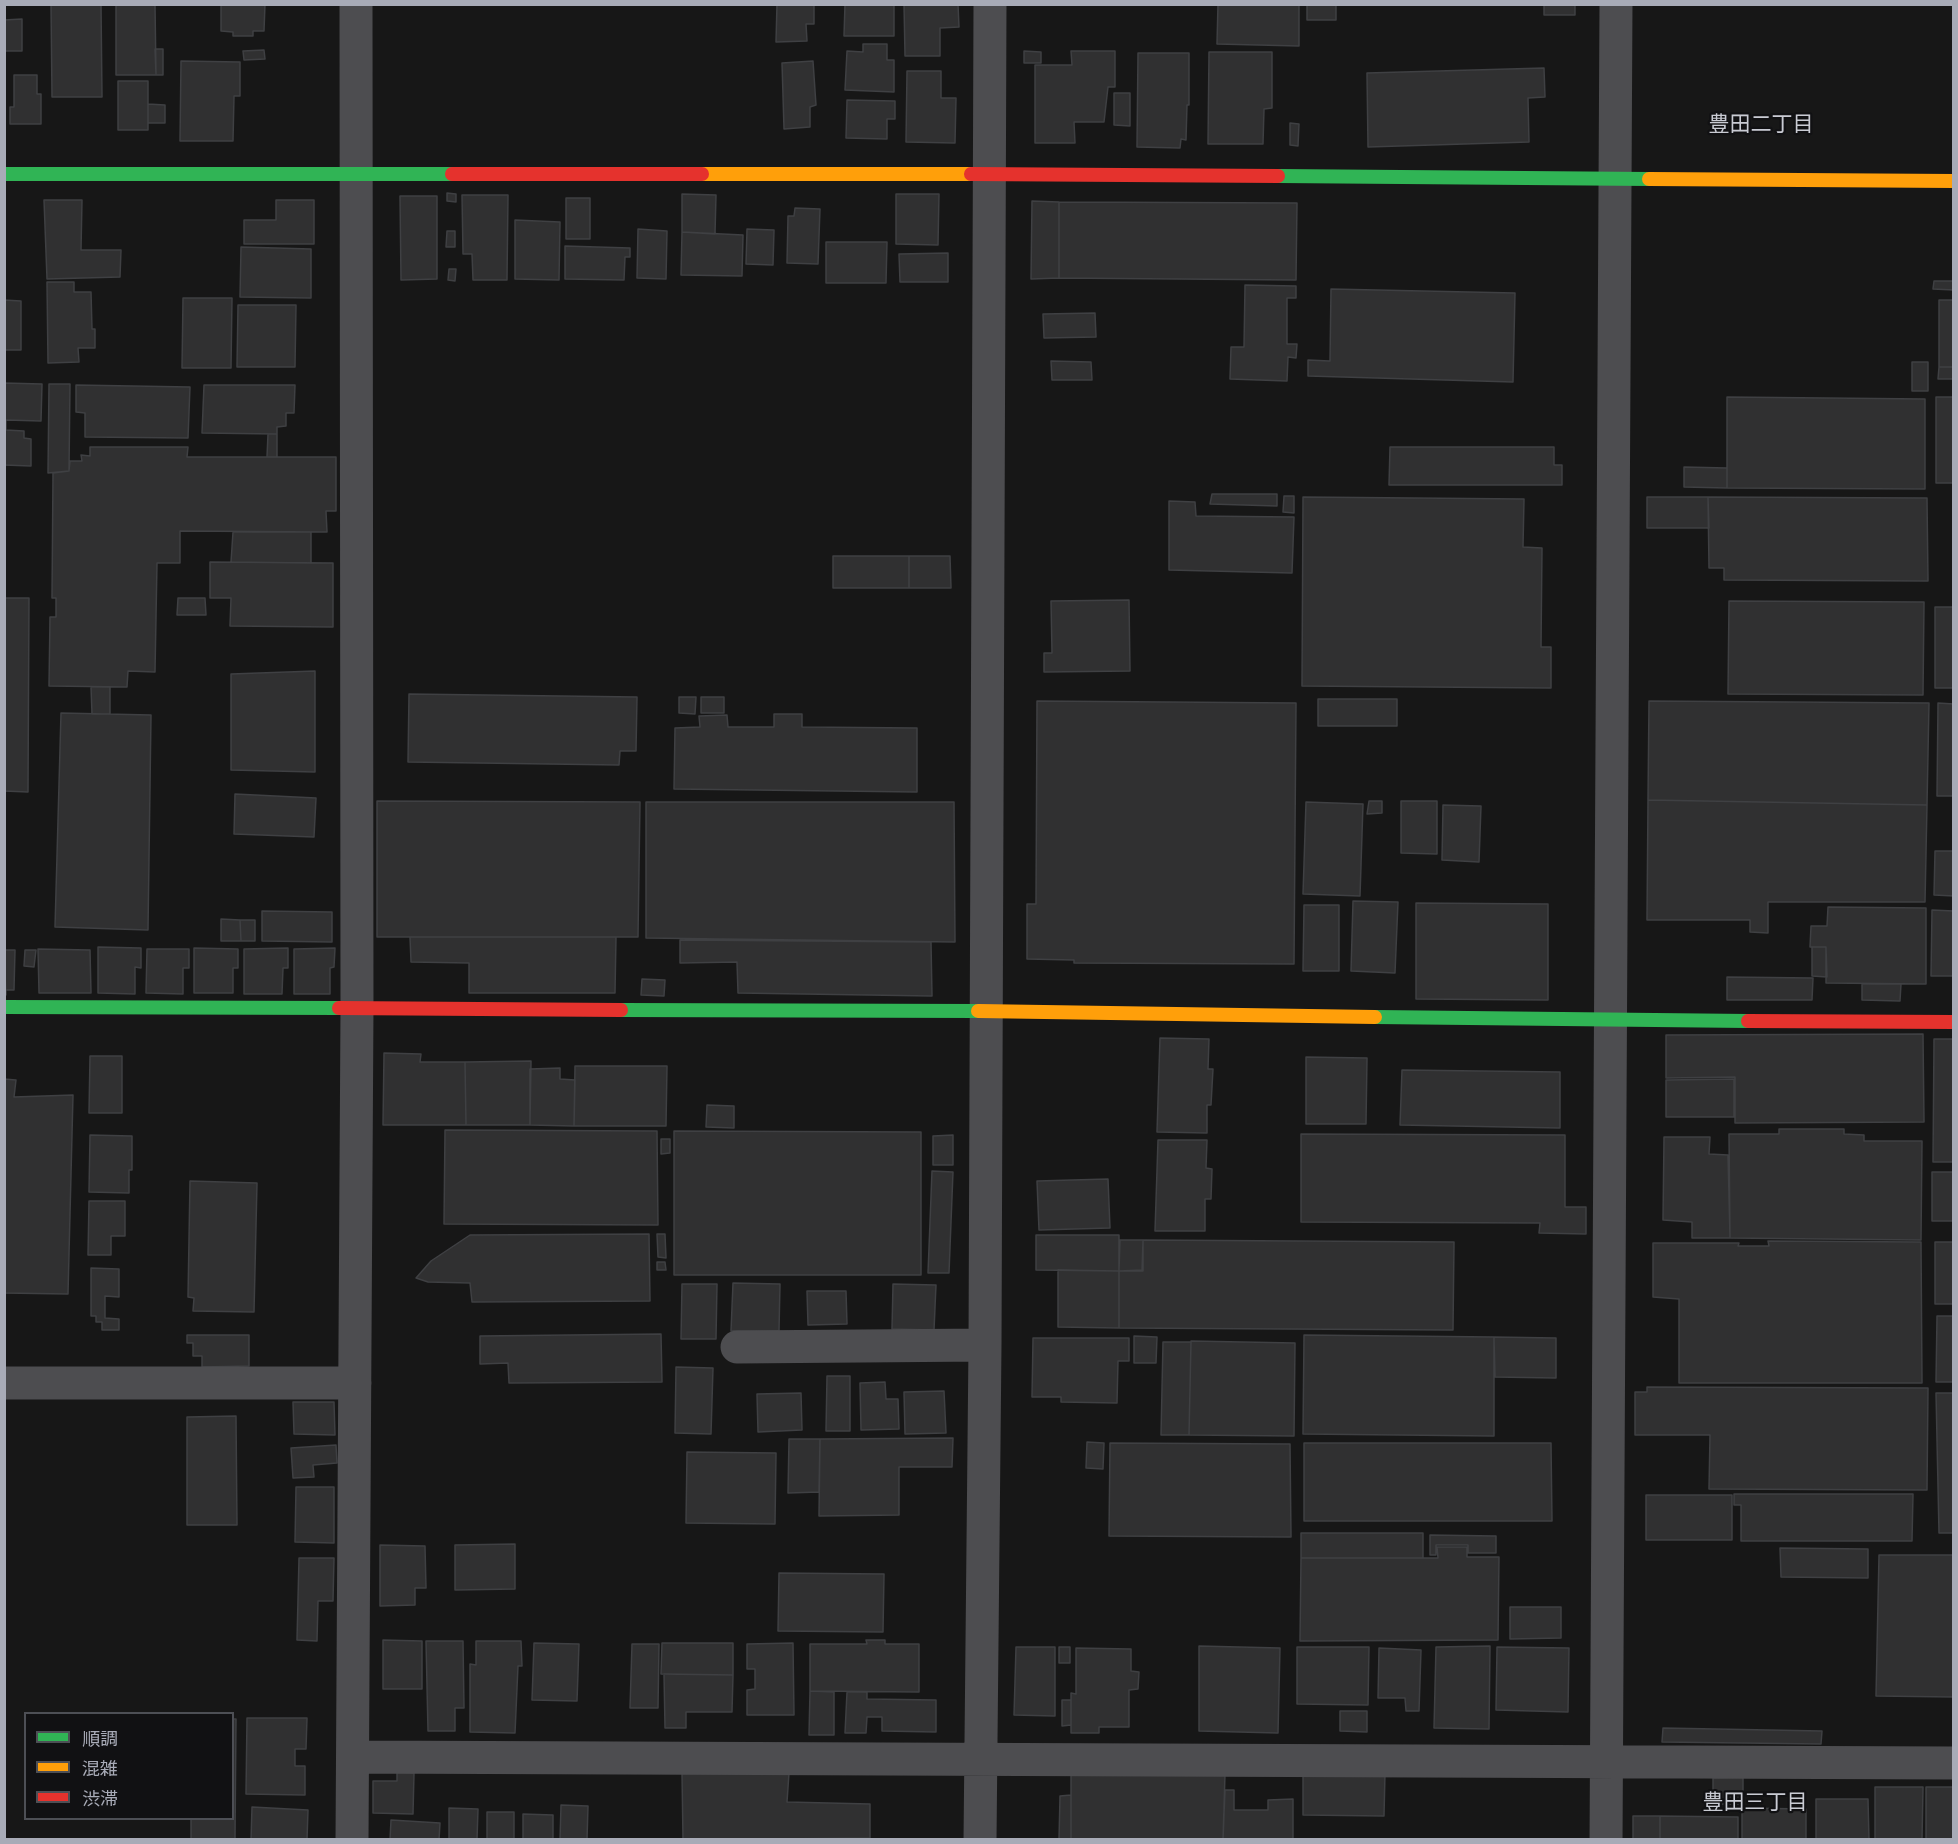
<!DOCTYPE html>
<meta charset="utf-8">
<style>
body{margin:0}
#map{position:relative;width:1958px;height:1844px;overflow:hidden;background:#171717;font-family:Helvetica,"Noto Sans JP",sans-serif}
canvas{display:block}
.frame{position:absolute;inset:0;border:6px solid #a8abb7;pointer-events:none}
.legend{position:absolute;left:24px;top:1712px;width:210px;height:108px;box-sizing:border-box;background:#111113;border:2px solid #4d4f55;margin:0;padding:8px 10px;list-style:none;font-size:18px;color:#a8abb7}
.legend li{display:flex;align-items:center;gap:12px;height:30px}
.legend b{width:30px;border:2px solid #4d4f55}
</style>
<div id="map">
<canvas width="1958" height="1844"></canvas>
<div class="frame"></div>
<ul class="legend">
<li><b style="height:8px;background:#30b455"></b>順調</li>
<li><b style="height:8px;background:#ff9f0a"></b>混雑</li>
<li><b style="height:8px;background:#e5322d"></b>渋滞</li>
</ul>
</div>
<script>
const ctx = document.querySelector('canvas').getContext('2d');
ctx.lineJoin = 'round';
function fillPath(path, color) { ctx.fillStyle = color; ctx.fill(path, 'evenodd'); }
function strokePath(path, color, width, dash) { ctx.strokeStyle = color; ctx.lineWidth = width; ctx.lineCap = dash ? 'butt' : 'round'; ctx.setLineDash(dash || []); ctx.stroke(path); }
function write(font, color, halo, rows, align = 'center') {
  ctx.font = font + ' Helvetica,"Noto Sans JP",sans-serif'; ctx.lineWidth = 4.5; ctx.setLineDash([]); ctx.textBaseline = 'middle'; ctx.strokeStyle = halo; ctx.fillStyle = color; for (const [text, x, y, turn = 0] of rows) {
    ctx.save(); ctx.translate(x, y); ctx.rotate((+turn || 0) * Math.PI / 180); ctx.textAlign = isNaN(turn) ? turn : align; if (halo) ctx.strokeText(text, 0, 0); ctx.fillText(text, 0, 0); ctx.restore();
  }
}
const building = new Path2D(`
 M51 4H101L102 97H52Z
 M116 4H155L156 75H116Z
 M221 4H265L264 31H253V36H233V32L221 31Z
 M777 4 814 5V24H806L807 41 776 42Z
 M845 4H894V36H844Z
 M904 4H958L959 27 940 28V56H905Z
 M1218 4H1299V46L1217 44Z
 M1307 4H1336V20H1307Z
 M1544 4H1575V15H1544Z
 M22 19V51H4V20Z
 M863 44H887V60H894V92L845 90 847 51 863 52Z
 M155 49H163V75H156Z
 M264 50 265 59 244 60 243 51Z
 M1024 51 1041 52V63H1024Z
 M1071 51H1115V87H1108L1104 122H1074L1075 143H1035V65H1072Z
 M1209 52H1272V108L1264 109 1263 144H1208Z
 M1138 53H1189V105H1187L1186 140 1181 139 1180 148 1137 147Z
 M181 61 240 62V96H234L233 141H180Z
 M813 61 816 105 810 107V127L784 129 782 63Z
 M1544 68 1545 97 1528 98 1529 142 1368 147 1367 73Z
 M907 71H941V98H956L955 143 906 142Z
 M14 75H37V94H41V124H10V107H14Z
 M118 81H148V130H118Z
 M1114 93H1130V126L1114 125Z
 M847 100 895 101V119H887V139L846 138Z
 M148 104 165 105V123H148Z
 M1290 123 1299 124 1298 146 1290 145Z
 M447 193 456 194V202L447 201Z
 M682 194 716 195 715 234 682 232Z
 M896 194H939L938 245 896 244Z
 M462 195H508L507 280H473L472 254H463Z
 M400 196H437V279L401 280Z
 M566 198H590V239H566Z
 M44 200H82L81 250H121L120 277 47 279Z
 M276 200H314V244H244V220H276Z
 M1032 201 1059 202V278L1031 279Z
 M1059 202 1297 203 1296 280 1059 278Z
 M795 208 820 209 818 264 787 263 788 216H794Z
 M515 220 560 222 559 280 515 279Z
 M638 229 667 231 666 279 637 278Z
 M747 229 774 230 773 265 746 264Z
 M447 231H455V247H446Z
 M682 232 743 235 742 276 681 275Z
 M826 242H887L886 283H826Z
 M565 246 630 248V257H625L624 280 565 279Z
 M241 247 311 249V298L240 297Z
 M948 253V282H900L899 254Z
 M449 269H456L455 281 448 280Z
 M1934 281H1954V290L1933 289Z
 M47 282H74V292H91L92 329H95V348H78L79 362 48 363Z
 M1245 285 1296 286V298H1287V344H1297L1296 358 1288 357 1287 381 1230 379 1231 347H1244Z
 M1331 289 1515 293 1513 382 1308 376V360L1330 361Z
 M183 298H232L231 368H182Z
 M4 300 21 301V350H4Z
 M1939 300H1954V367H1939Z
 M238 305H296L295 367H237Z
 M1095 313 1096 337 1044 338 1043 314Z
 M1051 361 1091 362 1092 380H1052Z
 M1912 362H1928V391H1912Z
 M1939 367H1954V379H1938Z
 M4 383 42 384 41 421 6 420V430L24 431V438L31 439V466L4 465Z
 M49 384H70L69 471 48 473Z
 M76 385 190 387 188 438 85 437V413L76 412Z
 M204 385H295L294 413H286V426L277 427V434L202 433Z
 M1727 397 1925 399V489L1727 488Z
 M1936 397H1954V483H1936Z
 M268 434H277V457H267Z
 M90 447H188L187 457H336V511H326L327 532 180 531V563H157L155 672 128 671 127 687 49 686 50 617H56V598H52L53 473 69 471 70 461H82L81 455 90 456Z
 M1390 447H1554V465H1562V485H1389Z
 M1684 467 1727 468V488L1684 487Z
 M1212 494H1277V506L1210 504Z
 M1284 496H1294V513L1283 512Z
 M1303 497 1524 499 1523 547 1542 548 1541 647H1551V688L1302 686Z
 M1647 497H1708L1709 528H1647Z
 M1708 497 1927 498 1928 581 1724 580V568H1709Z
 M1169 501 1195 502 1196 516 1294 517 1292 573 1169 570Z
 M233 532H311V563L231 562Z
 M833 556H909V588H833Z
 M909 556H950L951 588H909Z
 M210 562 333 563V627L230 626 231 598H210Z
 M4 598H29L28 792 4 791Z
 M178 598H205L206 615H177Z
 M1129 600 1130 671 1044 672V653H1052L1051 601Z
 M1729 601 1924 602 1923 695 1728 694Z
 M1935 607H1954V688H1935Z
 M315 671V772L231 770V674Z
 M91 687H110V714H92Z
 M409 694 637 697 636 751H620L619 765 408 762Z
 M679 697H696L695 714 679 713Z
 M701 697H724V713H701Z
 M1318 699H1397V726H1318Z
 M1037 701 1296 703 1294 964 1074 963V960L1027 959V904H1036Z
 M1649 701 1929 703 1927 805 1648 800Z
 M1938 703 1954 704V796H1937Z
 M61 713 151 715 148 930 55 927Z
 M774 714H802V727L917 728V792L674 789 675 728 700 727 699 716 727 715 728 727H774Z
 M235 794 316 798 314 837 234 834Z
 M1648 800 1927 805 1925 902H1768V933L1750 932V920H1647Z
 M377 801 640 802 638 937H377Z
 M1369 801H1382V813L1367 814Z
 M1401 801H1437V854L1401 853Z
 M646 802H954L955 942 646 938Z
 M1306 802 1363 804 1360 896 1303 894Z
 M1443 805 1481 806 1479 862 1442 860Z
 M1935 851H1954V896L1934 895Z
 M1353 901 1398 902 1395 973 1351 971Z
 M1416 903 1548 904V1000L1416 999Z
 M1304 905H1339V971H1303Z
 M1828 907 1926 908V984L1826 983V947H1810L1811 926H1827Z
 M1932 910 1954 911V976H1931Z
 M262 911 332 912V942L262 941Z
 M221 919 240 920 241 941H221Z
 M240 920H255V941H241Z
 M410 937H616L615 993H469V963L411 962Z
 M680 940 931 942 932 996 738 993 737 962 680 963Z
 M98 947 141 948V968L135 967V994L98 993Z
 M1812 947H1826L1827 977 1812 976Z
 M194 948 238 949V968H233V993H194Z
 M288 948V968H283L282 994H244V949Z
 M335 948 334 967 330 968V994H294V949Z
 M38 949 90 950 91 993H39Z
 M147 949H189V968H183V994L146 993Z
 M4 950H15L14 990H6V995Z
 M25 950H36L34 967 24 966Z
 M1727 977 1813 978 1812 1000H1727Z
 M642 979 665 980 664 996 641 995Z
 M1862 984H1901L1900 1001 1862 1000Z
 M1923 1034 1924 1122 1735 1123V1077L1666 1078V1035Z
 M1160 1038 1209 1039 1208 1069H1213L1211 1105H1207V1133L1157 1132Z
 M1934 1039H1954V1162H1933Z
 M384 1053 421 1054 420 1062H465L466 1125H383Z
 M90 1056H122V1113H89Z
 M1306 1057 1367 1058 1366 1124H1306Z
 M531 1061 530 1125H466L465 1062Z
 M575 1066H667L666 1126H574Z
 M560 1068V1079L575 1080 574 1126 530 1125V1069Z
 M1402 1070 1560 1072V1128L1400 1125Z
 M4 1079 16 1080 14 1097 73 1095 68 1294 4 1293Z
 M1734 1079V1117H1666V1080Z
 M707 1105 734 1106V1128L706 1127Z
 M1779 1129H1844V1134L1864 1135V1141H1922L1921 1240 1730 1238 1729 1134H1779Z
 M445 1130 657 1131 658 1225 444 1224Z
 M674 1131 921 1132V1275H674Z
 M1301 1134 1565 1135V1207H1586V1234L1539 1233 1540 1223 1301 1222Z
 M90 1135 132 1136V1170H129V1193L89 1192Z
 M953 1135V1165H933V1136Z
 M1664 1137H1710L1709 1154 1728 1155 1730 1238H1692V1222L1663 1220Z
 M661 1139H670V1153L661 1154Z
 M1158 1140H1207L1206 1168 1212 1169 1211 1199H1205V1231H1155Z
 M932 1171 953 1172 949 1273H928Z
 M1932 1172H1954V1221H1932Z
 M1108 1179 1110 1228 1039 1230 1037 1181Z
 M190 1181 257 1183 254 1312 193 1311 194 1298 188 1297Z
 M89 1201H125V1236H111V1255H88Z
 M649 1234 650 1301 472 1302 470 1283 428 1282 416 1278 431 1261 470 1235Z
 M657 1234H665L666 1258 658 1257Z
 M1036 1235H1119V1271L1036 1270Z
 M1120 1240H1143L1142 1270 1119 1271Z
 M1143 1240 1454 1242 1453 1330 1119 1328V1271H1143Z
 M1768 1241 1921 1242 1922 1383H1679V1299L1653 1297V1243H1739L1738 1246H1769Z
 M1935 1242H1954V1304H1935Z
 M657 1262H665L666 1270H657Z
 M91 1268 119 1269V1297L105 1296V1318L119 1319V1330H102V1322H96V1316H91Z
 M1058 1270 1119 1271V1328L1058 1327Z
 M733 1283 780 1284 779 1331H731Z
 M682 1284H717L716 1339H681Z
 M893 1284 936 1285 934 1330 892 1329Z
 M807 1291H846L847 1324 808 1325Z
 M1937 1316H1954V1382H1936Z
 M661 1334 662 1382 509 1383 508 1363 480 1364V1336Z
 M187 1335H249V1366L202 1367V1356H193V1343H187Z
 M1304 1335 1494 1337V1436L1303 1434Z
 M1134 1336 1157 1337 1156 1363H1134Z
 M1494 1337 1556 1338V1378L1495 1377Z
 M1033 1338H1129V1361H1118L1117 1403 1061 1402V1397H1032Z
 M1191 1341 1295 1343 1294 1436 1189 1435Z
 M1163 1342H1191L1189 1435H1161Z
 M676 1367 713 1368 711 1434 675 1433Z
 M827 1376H850V1431H826Z
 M885 1382 886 1399H898L899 1429 861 1430 860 1383Z
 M1647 1387 1928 1388 1927 1490 1709 1489 1710 1435H1635V1392H1647Z
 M944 1391 946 1433 905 1434 904 1392Z
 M801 1393 802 1430 758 1432 757 1394Z
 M1936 1393H1954V1533H1939Z
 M293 1402H334L335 1435 294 1434Z
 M236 1416 237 1525H187V1417Z
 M953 1438 952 1467H899V1515L819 1516 820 1439Z
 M789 1439H820L819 1492 788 1493Z
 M1087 1442 1104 1443 1103 1469 1086 1468Z
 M1110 1443 1290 1444 1291 1537 1109 1536Z
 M1304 1443H1551L1552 1521H1304Z
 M336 1445 337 1463 313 1465 314 1477 293 1478 291 1448Z
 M687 1452 776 1453 775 1524 686 1523Z
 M296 1487H334V1543L295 1542Z
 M1734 1494H1913L1912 1541H1741V1505H1734Z
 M1646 1495H1732V1540H1646Z
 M1301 1533H1423V1558H1301Z
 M1430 1535 1496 1536V1553H1468V1545H1436V1555H1430Z
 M515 1544V1589L455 1590V1545Z
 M380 1545 425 1546 426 1588H415V1605L380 1606Z
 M1437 1547H1467V1557H1499L1498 1640 1300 1641 1301 1558H1438Z
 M1780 1548 1868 1549V1578L1781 1577Z
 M1879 1555H1954V1697L1876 1696Z
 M299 1558H334L333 1601H318L317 1641 297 1640Z
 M779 1573 884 1574 883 1632 778 1631Z
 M1510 1607H1561V1638L1510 1639Z
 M383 1640 422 1641V1689H383Z
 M866 1640H885V1644H919V1692L810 1691V1644H867Z
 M426 1641H463L464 1708H455V1731H428Z
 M476 1641H521L522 1666H518L515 1733 470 1732V1664L476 1665Z
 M534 1643 579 1644 577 1701 532 1700Z
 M662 1643H733V1675L661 1674Z
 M793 1643 794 1715H747V1690L755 1689V1669H747V1644Z
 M632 1644H659L658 1708H630Z
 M1199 1646 1280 1648 1278 1733 1199 1731Z
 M1490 1646 1489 1729 1434 1728 1436 1647Z
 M1016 1647H1055V1716L1014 1715Z
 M1059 1647H1070V1663H1059Z
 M1297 1647H1369L1368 1705 1297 1704Z
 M1497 1647 1569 1648 1568 1712 1496 1710Z
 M1076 1648 1131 1649V1671L1139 1672 1138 1689 1129 1690V1727H1099V1733H1071V1693L1076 1694Z
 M1379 1648 1421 1650 1419 1711H1406L1405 1698H1378Z
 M664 1674 733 1675 732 1712H686V1728H665Z
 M810 1691 834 1692V1735H809Z
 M847 1692H867V1699L936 1700V1732L882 1731V1717H867L866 1733H845Z
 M1062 1700H1071V1725L1062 1726Z
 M1340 1711H1367V1732L1340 1731Z
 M247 1718H307L306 1749H295V1766H305V1795L246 1794Z
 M232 1719H236L235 1840H191V1818H232Z
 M1663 1728 1822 1731 1821 1744 1662 1742Z
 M397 1772 414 1773 413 1814 373 1813V1781H397Z
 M682 1773H789L787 1802 870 1804V1838L683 1840Z
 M1071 1773 1225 1774 1223 1840H1071Z
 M1303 1773H1385L1384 1816 1303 1815Z
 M1743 1777V1804H1713V1778Z
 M1875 1787H1923L1922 1840H1875Z
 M1926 1787H1954V1840H1926Z
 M1225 1790H1234V1810H1268V1800L1293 1799V1840H1223Z
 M1071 1795V1840H1059L1060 1796Z
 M1816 1799H1868L1869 1840H1816Z
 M561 1805 588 1806 587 1840H560Z
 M252 1807 308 1810 307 1840H251Z
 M449 1808 478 1809 477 1840H449Z
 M1742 1808 1806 1809V1840H1742Z
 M487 1812H514V1840H487Z
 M523 1814 553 1815V1840H523Z
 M1633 1816H1660V1840H1633Z
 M1660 1816 1738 1817V1840H1660Z
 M391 1820 440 1823 439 1840H390Z`);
const street = new Path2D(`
 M737 1347 985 1345
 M4 1383H355
 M353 1757 1954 1763
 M352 1840 357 1007 356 4
 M980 1840 985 1345 990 4
 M1606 1840 1616 4`);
const fast = new Path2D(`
 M4 174H452
 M1278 176 1649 179
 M4 1007 339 1008
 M621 1010 978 1011
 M1375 1017 1748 1021`);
const slow = new Path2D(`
 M702 174H971
 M1649 179 1954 181
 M978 1011 1375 1017`);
const jam = new Path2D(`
 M452 174H702
 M971 174 1278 176
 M339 1008 621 1010
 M1748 1021 1954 1022`);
const neighbourhoodNames = [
 ["豊田二丁目",1761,125],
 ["豊田三丁目",1755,1803]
];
fillPath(building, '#303031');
strokePath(building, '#3f4043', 1.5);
strokePath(street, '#4d4d50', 33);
strokePath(fast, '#30b455', 14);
strokePath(slow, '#ff9f0a', 14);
strokePath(jam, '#e5322d', 14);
write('21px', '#c9cbd3', '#111113', neighbourhoodNames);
</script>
